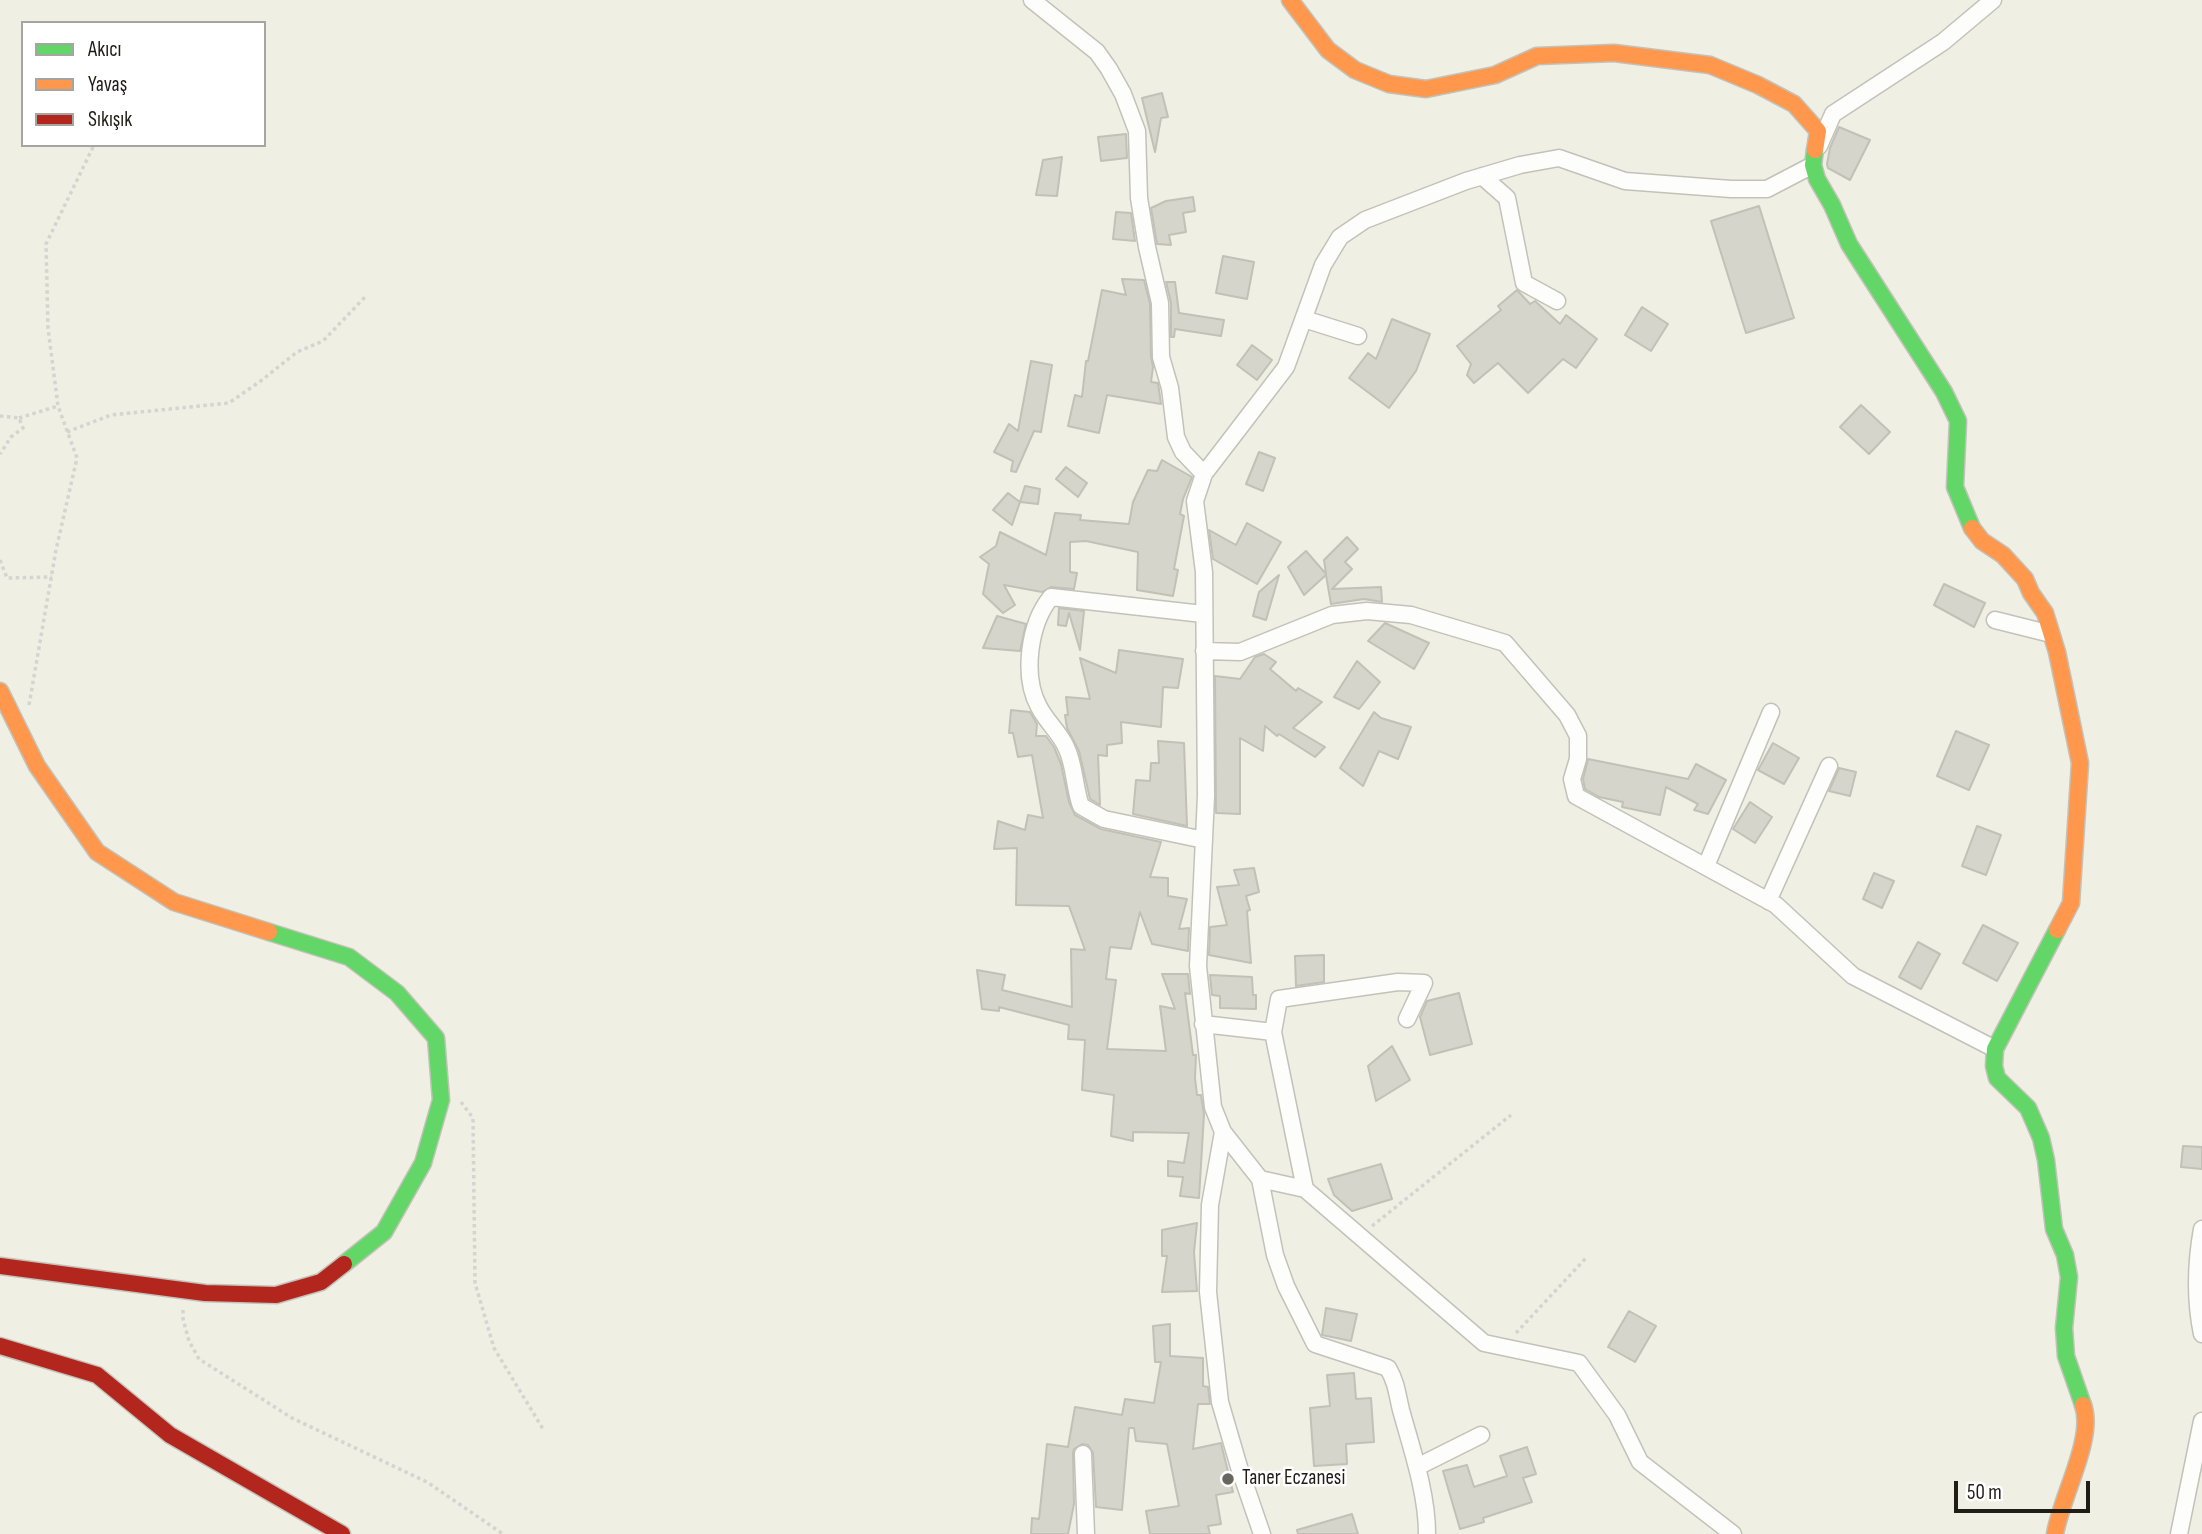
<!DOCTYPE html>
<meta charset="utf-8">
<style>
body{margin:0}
#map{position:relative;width:2202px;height:1534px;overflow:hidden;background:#f0efe4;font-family:"Sofia Sans Condensed",sans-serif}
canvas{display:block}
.legend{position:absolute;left:21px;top:21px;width:245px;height:126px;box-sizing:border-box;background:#fff;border:2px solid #a5a5a2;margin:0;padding:9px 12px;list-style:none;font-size:21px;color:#1f1d16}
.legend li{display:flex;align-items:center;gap:14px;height:35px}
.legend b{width:35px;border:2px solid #a5a5a2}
.scale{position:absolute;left:1954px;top:1481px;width:136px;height:32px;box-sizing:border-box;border:4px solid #1f1d16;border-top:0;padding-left:9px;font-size:21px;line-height:24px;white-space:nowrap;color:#1f1d16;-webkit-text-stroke:5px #fff;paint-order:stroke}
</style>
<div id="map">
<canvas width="2202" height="1534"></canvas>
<ul class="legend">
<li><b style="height:9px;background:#63d668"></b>Akıcı</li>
<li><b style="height:9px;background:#ff974d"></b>Yavaş</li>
<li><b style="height:9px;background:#b3261e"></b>Sıkışık</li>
</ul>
<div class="scale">50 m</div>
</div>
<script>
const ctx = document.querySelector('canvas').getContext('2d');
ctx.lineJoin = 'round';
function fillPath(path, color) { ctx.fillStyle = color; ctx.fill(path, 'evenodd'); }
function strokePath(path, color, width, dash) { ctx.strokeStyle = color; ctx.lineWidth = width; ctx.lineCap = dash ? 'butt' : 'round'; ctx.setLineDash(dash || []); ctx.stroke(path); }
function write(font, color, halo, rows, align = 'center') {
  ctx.font = font + ' "Sofia Sans Condensed",sans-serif'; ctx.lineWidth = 5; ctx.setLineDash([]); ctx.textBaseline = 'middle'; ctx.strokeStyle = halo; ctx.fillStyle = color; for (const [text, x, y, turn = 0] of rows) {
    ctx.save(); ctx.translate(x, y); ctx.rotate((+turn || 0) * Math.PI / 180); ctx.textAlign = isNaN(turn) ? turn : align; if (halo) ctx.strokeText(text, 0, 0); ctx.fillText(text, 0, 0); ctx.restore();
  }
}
const building = new Path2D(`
 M1162 93 1168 117 1161 118 1155 152 1142 98Z
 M1839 127 1870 140 1850 180 1828 168 1827 164 1830 148Z
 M1126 134 1127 158 1101 161 1098 137Z
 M1062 157 1057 196 1036 195 1043 160Z
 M1193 197 1195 211 1183 213 1186 232 1169 235 1171 245 1157 244 1151 208 1166 201Z
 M1759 206 1794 318 1746 333 1711 221Z
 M1116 212 1131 213 1135 241 1113 239Z
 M1223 256 1254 262 1247 299 1216 293Z
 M1122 279 1144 280 1150 304 1151 357 1153 367 1151 382 1158 383 1161 404 1107 395 1099 433 1068 426 1075 395 1082 397 1086 361H1088L1102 290 1126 295Z
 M1166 282H1175L1179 313 1224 320 1221 336 1175 329 1174 337H1171V303Z
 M1517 290 1530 304 1535 301 1560 324 1566 315 1597 339 1576 368 1563 359 1528 393 1498 363 1474 383 1467 375 1471 364 1457 346 1501 310 1498 306Z
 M1642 307 1668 324 1651 351 1625 335Z
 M1392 319 1430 334 1416 371 1389 408 1349 378 1368 353 1376 359Z
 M1252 345 1272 360 1257 380 1237 365Z
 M1031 361 1052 365 1041 432 1034 431 1016 472 1011 471 1013 461 994 452 1009 424 1018 431Z
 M1861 405 1890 432 1869 454 1840 427Z
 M1259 452 1275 458 1263 491 1246 484Z
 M1162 460 1192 477 1183 499 1180 514 1184 516 1174 569 1178 570 1173 596 1137 590 1138 552 1086 541 1070 542V572L1077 573 1074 589 1051 587 1042 592 1004 585 1015 605 1003 613 983 594 989 564 980 557 996 546 1000 532 1046 555 1055 513 1081 515 1080 520 1129 524 1133 502 1148 470 1157 471Z
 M1066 467 1087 483 1078 497 1056 479Z
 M1025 486 1040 489 1038 504 1020 502Z
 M1008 493 1020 502 1012 525 993 510Z
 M1247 523 1281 542 1257 584 1213 559 1209 530 1236 545Z
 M1347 537 1358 549 1345 562 1352 569 1332 589 1381 587 1382 602 1364 599 1331 604 1326 575 1304 595 1288 567 1306 551 1326 574 1324 560Z
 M1279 575 1266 620 1253 616 1259 592Z
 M1944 584 1985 603 1974 627 1934 605Z
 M1059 608 1084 611 1080 650 1069 613 1066 626 1058 625Z
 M997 616 1026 624 1020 651 983 648Z
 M1385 623 1429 643 1414 669 1368 641Z
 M1119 650 1183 659 1178 688 1163 687 1161 727 1121 722 1122 743 1107 745V756L1098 755 1100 805 1090 799 1079 751 1067 728 1065 715H1068L1066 697 1090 699 1080 658 1116 673Z
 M1264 654 1276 662 1270 669 1296 691 1298 688 1322 702 1293 728 1325 747 1315 757 1279 734 1277 736 1265 726 1263 751 1240 738V814L1216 813 1215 676 1240 679 1255 657Z
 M1357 661 1380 682 1359 709 1334 697Z
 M1011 710 1030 712 1037 724 1036 736H1046L1054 747 1061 764 1069 802 1075 815 1101 829 1161 842 1150 877 1168 878V896L1187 899 1179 929 1189 928 1188 951 1152 944 1140 912 1131 949 1110 947 1106 979 1116 980 1107 1049 1166 1051 1160 1006 1175 1009 1162 974H1188L1190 994 1185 993 1193 1055H1196L1195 1078 1197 1095H1201L1204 1114 1199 1198 1180 1196 1183 1177 1168 1176V1161L1184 1163 1189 1133 1133 1132V1141L1111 1136 1114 1095 1082 1090 1085 1040 1068 1039 1069 1025 999 1007V1011L982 1009 977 970 1005 975 1002 990 1072 1007 1071 949 1085 950 1069 906 1016 905 1017 848 994 849 998 821 1025 830 1028 815 1043 818 1032 755 1018 757 1013 733H1009Z
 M1374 712 1381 718 1411 727 1398 759 1379 751 1363 786 1340 768Z
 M1956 731 1989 745 1969 790 1937 776Z
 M1158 741 1184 743 1187 826 1133 814 1136 780 1150 781 1151 763H1159Z
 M1773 743 1799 758 1784 784 1758 770Z
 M1588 759 1688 779 1696 764 1726 780 1708 814 1694 810 1698 804 1666 787 1660 815 1622 807 1623 802 1599 797 1585 789 1583 779Z
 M1839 768 1856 772 1850 796 1829 791Z
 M1750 802 1772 817 1755 843 1733 829Z
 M1977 826 2001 835 1986 875 1962 866Z
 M1254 868 1259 892 1246 896 1250 910 1247 911 1251 963 1209 955 1210 927 1227 925 1217 887 1239 885 1234 870Z
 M1874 873 1894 881 1882 908 1863 899Z
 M1983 925 2018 943 1997 981 1963 963Z
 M1918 942 1940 954 1921 989 1899 977Z
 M1324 955V982L1296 986 1295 956Z
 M1210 975 1252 977 1253 995H1256V1009L1220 1008V996L1212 995Z
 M1459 993 1472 1044 1430 1055 1420 1017 1427 1001Z
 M1392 1046 1410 1080 1376 1101 1368 1066Z
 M2183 1146 2202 1147V1169L2181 1167Z
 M1381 1164 1392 1199 1352 1211 1334 1195 1328 1179Z
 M1197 1223 1194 1252 1197 1291 1162 1292 1167 1256H1162V1230Z
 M1326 1308 1357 1314 1351 1341 1322 1335Z
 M1629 1311 1656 1326 1635 1362 1608 1347Z
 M1170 1324V1356L1203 1358V1386L1208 1387 1210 1404H1198L1193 1449 1221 1443 1233 1492 1216 1495 1221 1524 1208 1526 1210 1534H1150L1146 1511 1179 1506 1167 1444 1136 1441 1134 1428H1129L1122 1510 1096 1507 1093 1453 1088 1445 1082 1444 1074 1449 1073 1454 1074 1504 1068 1534H1031L1032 1518 1039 1519 1047 1444 1068 1447 1075 1407 1122 1415 1125 1399 1154 1403 1161 1362H1155L1153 1326Z
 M1354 1373 1356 1399 1371 1398 1374 1442 1346 1444 1347 1464 1314 1466 1310 1408 1330 1406 1327 1375Z
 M1527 1447 1536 1474 1523 1478 1532 1502 1483 1518 1484 1522 1460 1529 1443 1471 1467 1465 1474 1487 1507 1476 1500 1456Z
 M1352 1514 1358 1534H1298L1297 1530Z`);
const path = new Path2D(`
 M0 416 19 418 23 428 11 437 0 454
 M19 418 58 406
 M67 432 111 415 229 403 262 380 297 352 323 341 367 295
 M0 560 7 578 52 577
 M29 705 56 550 77 458 58 406 48 328 46 244 94 145
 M461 1102 473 1118 475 1283 494 1348 543 1429
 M1372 1226 1511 1115
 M183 1310V1319L189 1341 199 1359 292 1418 427 1482 503 1534
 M1516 1333 1586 1258`);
const street = new Path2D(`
 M1032 0 1097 52 1109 69 1123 94 1137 131 1139 198 1147 247 1160 303 1161 357 1170 388 1176 437 1183 452 1204 474
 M1819 146 1833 114 1943 42 1993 0
 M1482 176 1507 198 1524 283 1557 301
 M1304 319 1358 336
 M1203 614 1051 597C1029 624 1022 676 1039 707 1046 721 1060 733 1066 747 1075 765 1074 787 1081 806L1104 819 1204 840
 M1995 620 2051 634
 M1204 651 1240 652 1332 615 1367 611 1411 615 1505 643 1567 715 1578 736V759L1572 779 1576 796 1776 905 1853 976 1995 1049
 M1706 866 1771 712
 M1768 901 1829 766
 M1203 1024 1273 1032 1305 1189 1484 1343 1579 1363 1617 1415 1640 1462 1733 1534
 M1273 1032 1279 999 1398 982 1424 983 1407 1019
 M1223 1132 1210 1205 1208 1292 1220 1402 1239 1467 1262 1534
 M1260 1179 1305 1189
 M2202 1229C2196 1263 2195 1300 2202 1334
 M1083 1454 1086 1534
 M1417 1467 1481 1435
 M1427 1534C1427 1493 1412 1450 1401 1410 1397 1394 1397 1384 1388 1368L1315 1344 1286 1286 1275 1255 1260 1179 1223 1132 1213 1107 1198 966 1206 796 1204 572 1195 501 1204 474 1286 367 1323 265 1340 237 1365 220 1466 181 1520 165 1559 158 1625 181 1731 189H1767L1813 165
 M2179 1534 2202 1421`);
const fast = new Path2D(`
 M1815 150 1813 165 1817 179 1832 205 1849 244 1944 392 1958 421 1955 487 1972 528
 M2057 930 1995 1049 1994 1066 1997 1078 2028 1108 2041 1138 2046 1160 2054 1229 2065 1255 2069 1277 2064 1328 2066 1356 2083 1405
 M269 932 349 957 397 993 436 1038 441 1100 423 1163 384 1232 344 1264`);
const slow = new Path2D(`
 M1290 0 1328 50 1355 70 1389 84 1426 89 1495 75 1537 56 1614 53 1710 65 1758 85 1794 104 1818 131 1815 150
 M1972 528 1982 541 2003 555 2025 579 2031 593 2045 613 2057 652 2080 763 2071 903 2057 930
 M0 691 37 766 97 852 174 902 269 932
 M2055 1534C2061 1497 2095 1438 2083 1405`);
const jam = new Path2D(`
 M0 1266 205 1293 276 1295 321 1282 344 1264
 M0 1346 97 1375 170 1435 342 1534`);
const markers = [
 [1228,1479,7,"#68665e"]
];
const poiNames = [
 ["Taner Eczanesi",1242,1479]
];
fillPath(building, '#d6d5cc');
strokePath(building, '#c2c0b7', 2);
strokePath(street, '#c3c2b9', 19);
strokePath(fast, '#c3c2b9', 19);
strokePath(slow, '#c3c2b9', 19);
strokePath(jam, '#c3c2b9', 19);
strokePath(path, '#d4d4d0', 3.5, [3.5, 3.5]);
strokePath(street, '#fdfdfb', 16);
strokePath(fast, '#63d668', 16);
strokePath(slow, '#ff974d', 16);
strokePath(jam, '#b3261e', 16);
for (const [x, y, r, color] of markers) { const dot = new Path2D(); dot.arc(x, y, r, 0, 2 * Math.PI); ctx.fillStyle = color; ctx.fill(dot); strokePath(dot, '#fff', 2.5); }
write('21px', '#1f1d16', '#fff', poiNames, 'left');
</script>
